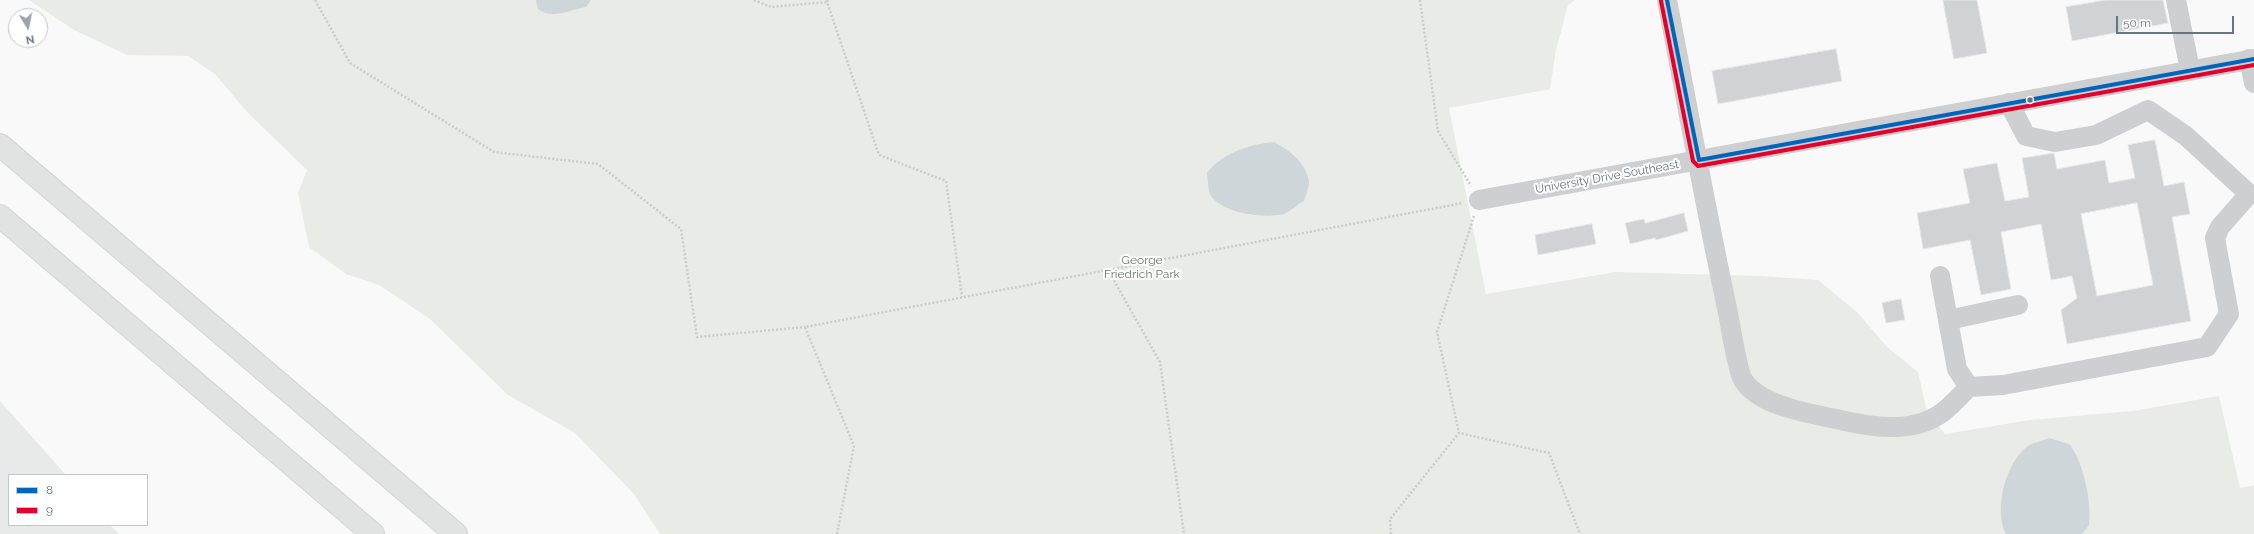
<!DOCTYPE html>
<style>
body{margin:0}
#map{position:relative;width:2254px;height:534px;overflow:hidden;background:#f9f9f9;font-family:Raleway,sans-serif}
canvas{display:block}
.legend{position:absolute;left:8px;top:474px;width:140px;height:52px;box-sizing:border-box;background:#fff;border:1px solid #c1c8cd;margin:0;padding:5px 7px;list-style:none;font-size:12px;color:#657683}
.legend li{display:flex;align-items:center;gap:8px;height:20px}
.legend b{width:20px;border:1px solid #c1c8cd}
.north{position:absolute;left:8px;top:8px;width:40px;height:40px;box-sizing:border-box;background:#fff;border:1px solid #c1c8cd;border-radius:50%;rotate:170deg;font-size:11px;font-weight:700;line-height:16px;text-align:center;color:#657683}
.north::after{content:'';display:block;margin:auto;width:14px;height:18px;background:#99a4ac;clip-path:polygon(50% 0,100% 100%,50% 72%,0 100%)}
.scale{position:absolute;left:2116px;top:16px;width:118px;height:18px;box-sizing:border-box;border:2px solid #657683;border-top:0;padding-left:5px;font-size:12px;line-height:14px;white-space:nowrap;color:#657683;-webkit-text-stroke:3px #fff;paint-order:stroke}
</style>
<div id="map">
<canvas width="2254" height="534"></canvas>
<ul class="legend">
<li><b style="height:5px;background:#0065bd"></b>8</li>
<li><b style="height:5px;background:#e4002b"></b>9</li>
</ul>
<div class="north">N</div>
<div class="scale">50 m</div>
</div>
<script>
const ctx = document.querySelector('canvas').getContext('2d');
ctx.lineJoin = 'round';
function fillPath(path, color) { ctx.fillStyle = color; ctx.fill(path, 'evenodd'); }
function strokePath(path, color, width, dash) { ctx.strokeStyle = color; ctx.lineWidth = width; ctx.lineCap = dash ? 'butt' : 'round'; ctx.setLineDash(dash || []); ctx.stroke(path); }
function write(font, color, halo, rows, align = 'center') {
  ctx.font = font + ' Raleway,sans-serif'; ctx.lineWidth = 4; ctx.setLineDash([]); ctx.textBaseline = 'middle'; ctx.strokeStyle = halo; ctx.fillStyle = color; for (const [text, x, y, turn = 0] of rows) {
    ctx.save(); ctx.translate(x, y); ctx.rotate((+turn || 0) * Math.PI / 180); ctx.textAlign = isNaN(turn) ? turn : align; if (halo) ctx.strokeText(text, 0, 0); ctx.fillText(text, 0, 0); ctx.restore();
  }
}
const built = new Path2D(`
 M0 401 66 475H9V525H110L119 534H0Z`);
const green = new Path2D(`
 M29 0H1575L1568 5 1556 50 1550 89 1449 108 1486 294 1616 272 1759 276 1818 280 1857 312 1887 347 1918 372 1927 412 1945 434 2030 420 2133 411 2219 396 2240 488 2254 485V534H660L634 494 575 433 508 395 430 319 379 285 346 274 309 247 298 193 307 170 247 112 215 74 188 56 127 55 74 30Z`);
const water = new Path2D(`
 M536 0H591L586 7C570 10 552 20 538 9Z
 M1274 142C1290 151 1306 162 1309 182 1309 187 1306 195 1304 201 1298 204 1290 212 1283 214 1264 219 1220 213 1210 194 1208 188 1208 179 1207 173 1222 153 1250 144 1274 142Z
 M2049 438 2069 444C2083 460 2092 502 2089 524 2088 527 2085 531 2082 534H2006C1993 511 2006 461 2028 446 2034 442 2042 441 2049 438Z`);
const building = new Path2D(`
 M1943 0H1977L1987 53 1954 59Z
 M2106 0H2163L2168 23 2072 41 2066 7Z
 M1836 49 1842 81 1718 104 1712 71Z
 M2155 140 2164 186 2184 182 2190 214 2172 217 2191 321 2067 344 2061 310 2077 298 2072 276 2051 280 2041 224 2001 232 2011 289 1981 295 1970 240 1923 249 1917 213 1970 203 1963 169 1997 163 2005 201 2029 197 2022 158 2054 153 2057 169 2105 160 2109 183 2135 178 2128 145ZM2137 203 2153 285 2097 296 2081 214Z
 M1684 213 1688 231 1656 240 1655 238 1630 244 1625 223 1644 219 1645 223Z
 M1592 224 1596 244 1538 255 1535 235Z
 M1901 299 1905 320 1886 323 1882 303Z`);
const path = new Path2D(`
 M315 0 350 63 494 152 598 164 681 229 697 337 805 327
 M754 0 771 7 827 2
 M828 0 827 2 879 155 946 181 962 297
 M1420 0 1438 131 1471 186
 M1474 216 1437 332 1459 433 1549 453 1580 534
 M1108 270 1160 362 1184 534
 M837 534 854 446 805 327 1463 203
 M1391 534 1390 519 1459 433`);
const minor = new Path2D(`
 M1667 0C1687 103 1705 206 1727 308 1730 322 1737 370 1743 380 1761 408 1815 414 1845 421 1877 428 1915 433 1943 412 1952 405 1961 395 1969 387
 M2176 0 2190 70
 M2249 59 2254 83
 M1479 200 2254 59
 M1940 276 1957 369 1969 387 2003 385 2207 347 2229 314 2215 238 2220 227 2249 194 2186 136 2148 110 2096 135 2055 142 2026 136 2009 103
 M1948 320 2018 305`);
const highway = new Path2D(`
 M0 145 456 534
 M0 216 373 534`);
const bus1 = new Path2D(`
 M1667 0 1699 160 2254 59`);
const bus2 = new Path2D(`
 M1661 1 1693 161 1698 166 2254 65`);
const markers = [
 [2030,100,3.5,"#657683"]
];
const streetNames = [
 ["University Drive Southeast",1607,177,-10]
];
const parkNames = [
 ["George",1142,260],
 ["Friedrich Park",1142,274]
];
fillPath(built, '#e8e9e9');
fillPath(green, '#e8ebe6');
fillPath(water, '#ced6d9');
fillPath(building, '#d0d2d3');
strokePath(building, '#e8e8e8', 1);
strokePath(highway, '#d5d6d6', 24);
strokePath(path, '#cbcccd', 2.5, [2, 2]);
strokePath(minor, '#cecfd0', 20);
strokePath(highway, '#e1e2e2', 22);
strokePath(bus1, '#0065bd', 4);
strokePath(bus2, '#e4002b', 4);
for (const [x, y, r, color] of markers) { const dot = new Path2D(); dot.arc(x, y, r, 0, 2 * Math.PI); ctx.fillStyle = color; ctx.fill(dot); strokePath(dot, '#fff', 1.5); }
write('12px', '#657683', '#fff', streetNames);
write('12px', '#687a64', '#fff', parkNames);
</script>
